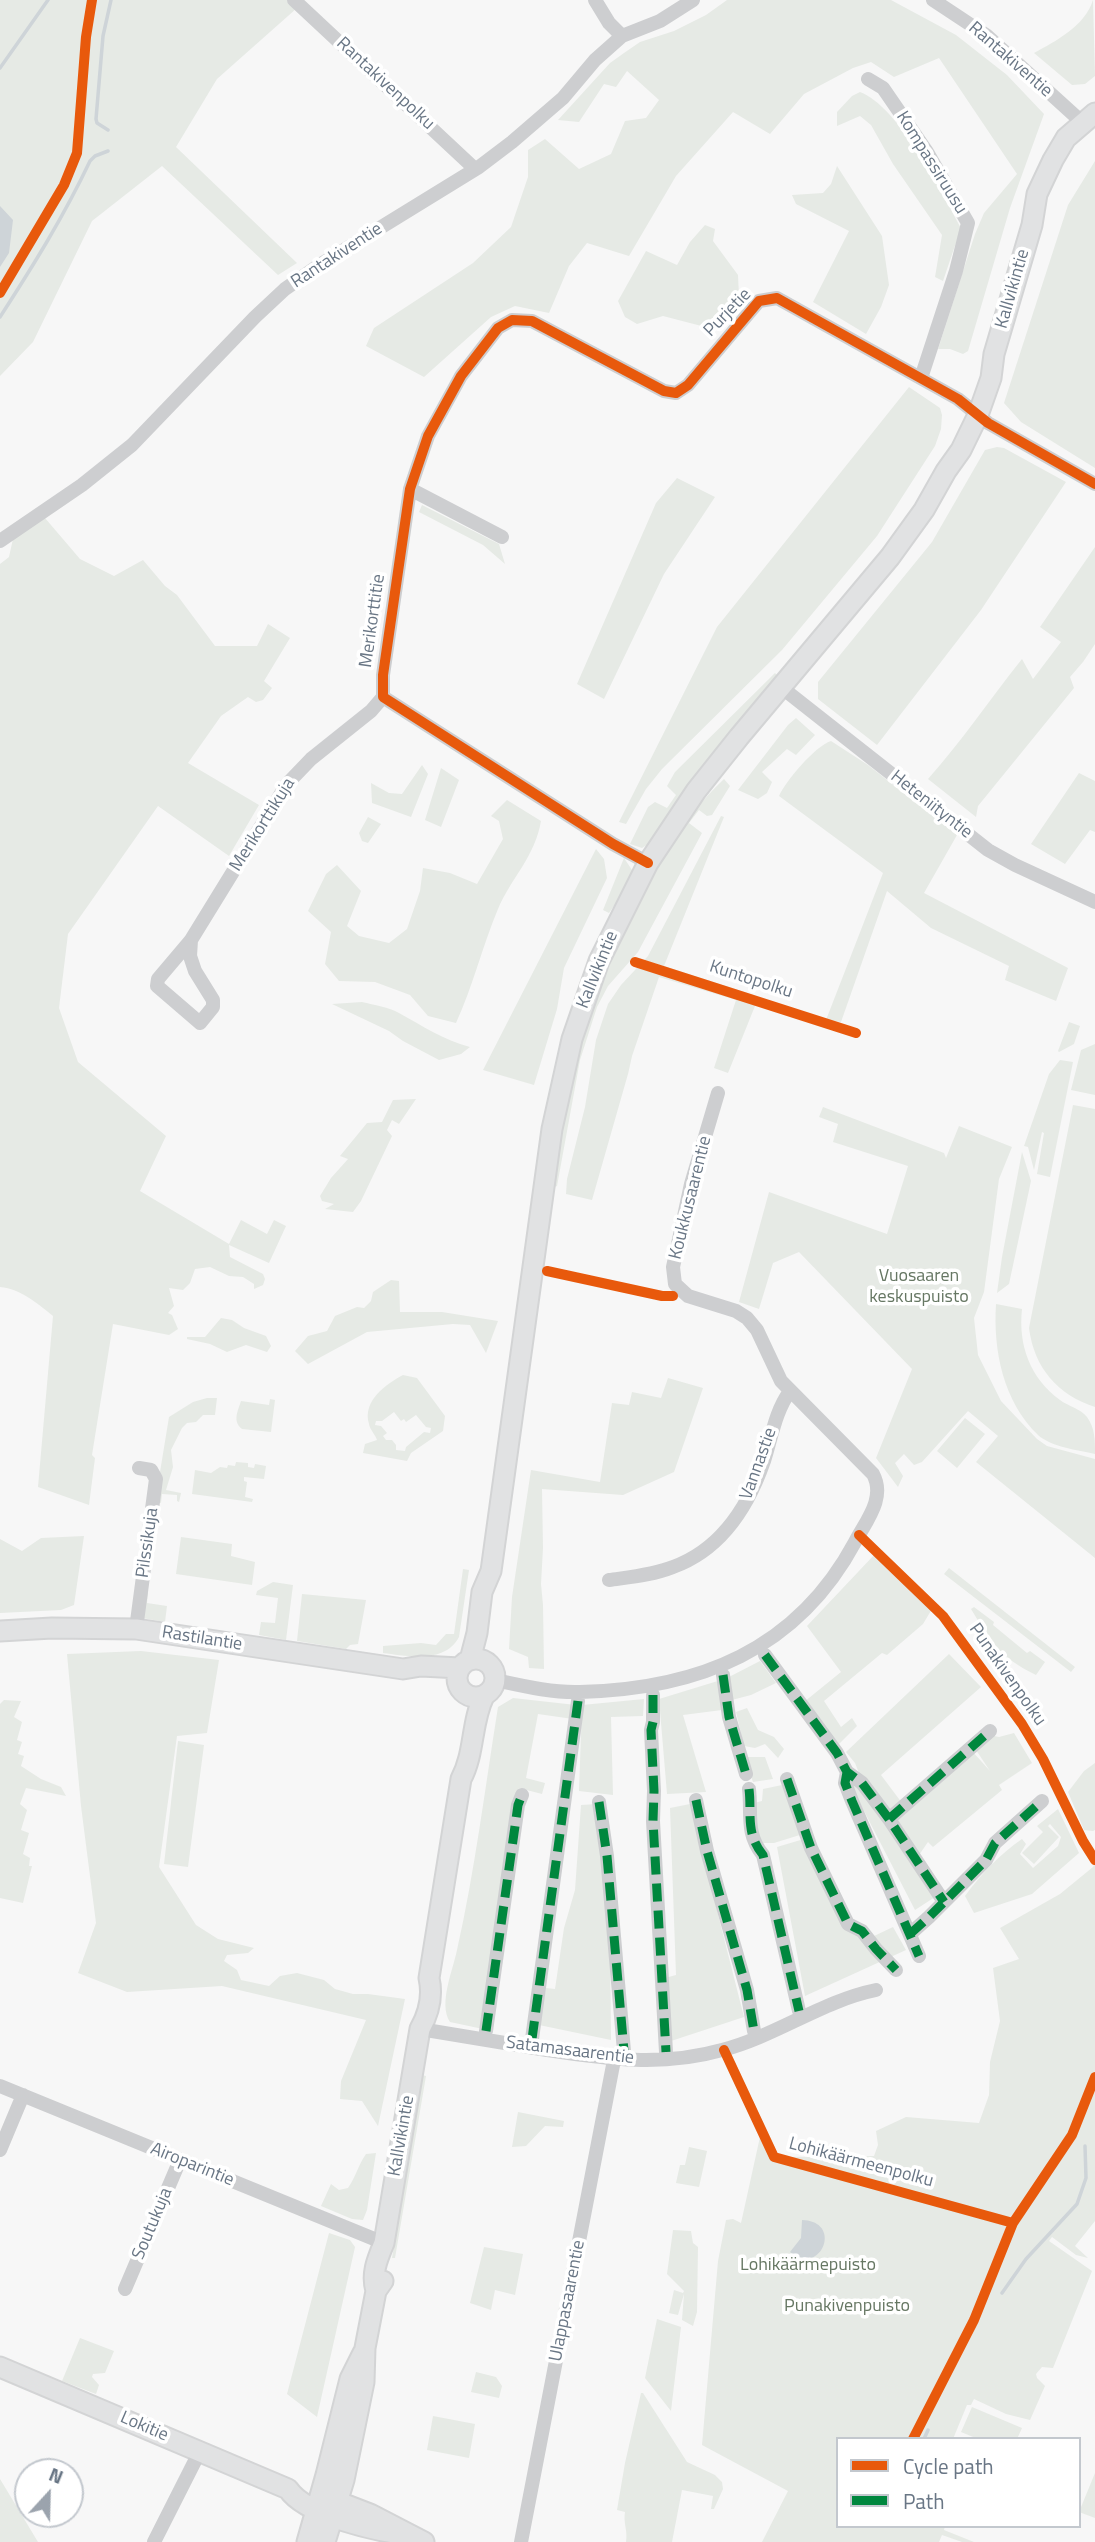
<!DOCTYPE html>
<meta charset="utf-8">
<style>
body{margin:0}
#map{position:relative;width:1095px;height:2542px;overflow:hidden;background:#f7f7f7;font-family:"Titillium Web",sans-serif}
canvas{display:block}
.legend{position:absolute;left:836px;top:2437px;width:245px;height:91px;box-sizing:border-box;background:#fff;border:2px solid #c3c8ce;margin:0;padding:9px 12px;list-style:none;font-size:21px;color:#697685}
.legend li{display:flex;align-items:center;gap:14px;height:35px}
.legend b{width:35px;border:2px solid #c3c8ce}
.north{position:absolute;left:14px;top:2458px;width:70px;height:70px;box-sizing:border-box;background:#fff;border:2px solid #c3c8ce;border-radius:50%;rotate:22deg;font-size:19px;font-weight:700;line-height:28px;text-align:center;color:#697685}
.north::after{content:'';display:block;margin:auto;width:24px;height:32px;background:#9ba3ad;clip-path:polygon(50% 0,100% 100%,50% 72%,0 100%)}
</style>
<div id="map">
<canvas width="1095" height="2542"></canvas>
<ul class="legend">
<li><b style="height:9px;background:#e8590c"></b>Cycle path</li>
<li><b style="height:9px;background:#00873e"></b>Path</li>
</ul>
<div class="north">N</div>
</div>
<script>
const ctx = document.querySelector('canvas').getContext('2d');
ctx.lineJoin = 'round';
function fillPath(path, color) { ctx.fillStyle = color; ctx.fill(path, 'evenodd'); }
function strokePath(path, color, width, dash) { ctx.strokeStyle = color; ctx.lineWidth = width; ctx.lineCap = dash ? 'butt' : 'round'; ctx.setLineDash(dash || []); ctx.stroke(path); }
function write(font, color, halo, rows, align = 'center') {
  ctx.font = font + ' "Titillium Web",sans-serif'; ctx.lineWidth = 7; ctx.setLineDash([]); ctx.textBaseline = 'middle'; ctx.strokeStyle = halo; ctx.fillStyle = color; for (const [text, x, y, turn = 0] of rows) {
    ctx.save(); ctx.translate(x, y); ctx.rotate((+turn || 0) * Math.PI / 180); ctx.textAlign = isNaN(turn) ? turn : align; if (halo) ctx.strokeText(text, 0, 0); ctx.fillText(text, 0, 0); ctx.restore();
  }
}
const green = new Path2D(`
 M0 0H298L297 8 217 79 176 147 297 263 278 275 162 166 92 221 33 342 0 376Z
 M727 0H891L956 35 1007 75 1044 114 1010 208 968 351 963 354 950 349H938L975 234 984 213 1017 174 939 58 894 77 871 62 853 68 804 94 770 134 733 112 676 176 629 256 587 243 569 266 549 313 515 306 491 317 424 377 366 346 374 328 473 263 511 227 528 177V150L545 139 579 169 611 154 625 121 646 118 659 100 627 71 616 87 604 84 579 122 558 120 610 63 624 53 640 42 674 31 706 15Z
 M1093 0 1095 76 1085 84 1072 85 1034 53C1056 41 1085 26 1093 0Z
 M860 92C898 106 942 192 961 228L943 281 935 277 942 235 893 164 871 125 860 116 837 126V112L852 96Z
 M1095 161V468L1021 422 1004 403 1068 205Z
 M837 166 882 236 889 285 881 307 866 334 813 302 849 231 796 204 792 195 823 193 831 184Z
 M705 225 715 229 713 241 738 275 739 296 713 329 663 316 637 324 625 317 618 301 646 251 677 265 690 242Z
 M909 387 940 408 942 415 941 429 935 446 877 536 782 650 662 769 646 789 626 824 619 822 717 627Z
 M997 447 1004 448 1066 482 981 610 877 745 818 699V682L932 542 985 450Z
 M677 478 715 497 664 574 604 699 577 684 656 503Z
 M422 505 499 544 505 564 483 545 419 512Z
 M45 518 80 559 114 576 143 560 165 586 177 595 215 646H257L268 624 290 638 264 681 272 688 263 700 256 702 248 697 221 716 188 763 259 805 229 856 158 806 68 934 59 1008 78 1062 166 1136 140 1191 229 1244 241 1220 267 1234 274 1220 286 1226 269 1263 229 1245 230 1257 263 1274 265 1279 263 1285 254 1289V1284L243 1277 229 1276 210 1267 195 1269 190 1283 183 1290 169 1288 174 1306 168 1313 172 1315 178 1329 169 1335 113 1324 92 1455 95 1458 89 1505 38 1487 53 1316C37 1303 21 1289 0 1287V564L9 557 13 539Z
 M1095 547V644L1083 662 1070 677 1074 688 978 806 976 817 928 779C962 741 990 699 1022 659L1033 679 1061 642 1040 627Z
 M775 673 778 676 650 843 642 848 630 844 648 807 655 802 667 808 676 795 667 786 675 772Z
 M796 718 815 735 796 755 787 749 762 772 772 782 767 793 758 799 738 790 788 725Z
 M831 741 868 765 957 835 924 893 1068 968 1056 1001 1005 980 1009 966 931 928 887 891 841 1022 826 1020 883 873 779 796C786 781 815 746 831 741Z
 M422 765 428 774 411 817 372 803 371 783 389 793 402 794Z
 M441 768 459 780 441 827 425 820Z
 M1079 773 1095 781V832L1090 830 1065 864 1031 844Z
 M724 779 730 786 712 815 707 816 699 810 689 823 702 833 646 937 638 952 608 986 597 1007 580 1060 557 1186 553 1188C553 1168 558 1148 561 1129 580 1015 639 859 724 779Z
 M507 800 541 821C535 857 511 878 498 909 482 947 473 986 456 1023L428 1016 410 995 375 982 339 981 325 964 331 932 308 911 326 874 337 865 361 891 347 926 359 936 389 943 407 929 420 891 423 868 450 873 477 884 503 839 499 821 491 816Z
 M721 816 724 817 664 966 754 995 755 1006 728 1073 714 1068 736 1000 659 977 632 1056 628 1074 592 1200 566 1194 567 1179 585 1107 596 1040 608 1004 621 985 648 956Z
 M368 817 381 824 368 843 362 841 359 833Z
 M596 849 604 859 607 878 564 968 557 1009 534 1085 483 1070Z
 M624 858 632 870 630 883 609 913 603 910Z
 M362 1002C374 1005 389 1007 399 1013 423 1026 443 1040 470 1047L461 1054 439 1060 403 1041 389 1031 332 1004Z
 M1069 1022 1080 1026 1074 1044 1059 1052 1058 1051Z
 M1095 1044V1095L1071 1090 1081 1050Z
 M1060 1060 1073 1062 1050 1177 1037 1174 1044 1133 1042 1132 1034 1170 1028 1147 1024 1146 1049 1074Z
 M416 1099 399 1124 392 1120 387 1130 392 1136 361 1201 353 1212 325 1209 334 1204 322 1201 320 1196 331 1178 348 1159 340 1156 367 1123 382 1122 393 1100Z
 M1073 1105 1095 1109V1407C1058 1395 1034 1368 1029 1328Z
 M823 1107 944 1153 946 1158 959 1126 1012 1147 999 1179 984 1292 974 1318 978 1355 1001 1401 1037 1439 1047 1446 1095 1459V1558L976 1462 998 1436 968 1411 922 1462 914 1465 904 1454 895 1463 903 1476 898 1487 876 1458 912 1369 799 1252 773 1263 759 1309 739 1302 769 1192 887 1234 908 1166 833 1142 838 1124 819 1117Z
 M1022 1152 1031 1181 1009 1284 997 1293 1002 1257Z
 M391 1280 399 1281 400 1312H442L498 1321 486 1353 470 1325 453 1324 367 1332 308 1364 295 1351 308 1336 327 1331 335 1316 357 1307 364 1308 371 1301 373 1292Z
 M996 1304 1022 1309C1018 1345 1030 1378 1060 1400 1068 1406 1081 1409 1087 1417 1095 1428 1095 1440 1095 1454 1078 1450 1051 1447 1038 1435 1003 1401 993 1350 996 1304Z
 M221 1318 232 1320 244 1328 266 1336 271 1346 267 1352 246 1345 227 1352 210 1344 187 1339V1337H205Z
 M403 1375 417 1378 445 1416 443 1431 411 1453 407 1461 363 1453 365 1444 377 1440C375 1434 370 1430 369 1424 362 1401 386 1384 403 1375ZM394 1412 401 1421 404 1419 406 1422 416 1415 426 1427 431 1428 430 1433 424 1432 406 1447 405 1451 396 1450V1445L392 1440H386L383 1436 387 1433 381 1426 375 1425 376 1421H382Z
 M668 1378 703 1388 674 1472 623 1495 542 1489 543 1548 541 1584 543 1605 544 1669 529 1668 528 1657 509 1649 512 1597 531 1470 600 1482 612 1403 629 1405 632 1392 661 1398Z
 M207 1398H217L215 1415H203L196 1422 187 1423 182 1428 171 1450 173 1467 166 1490 181 1493 179 1502 177 1501V1495L162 1494 161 1503 158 1502 160 1472 169 1417 193 1402Z
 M270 1399 275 1400 271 1432 242 1429C232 1421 238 1411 241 1401L269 1405Z
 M965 1418 985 1434 957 1468 937 1451Z
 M236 1462 248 1463V1467L254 1468 255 1464 266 1466 264 1479 244 1477V1481L247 1482 245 1497 253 1499 252 1502 192 1494 195 1470 211 1473 220 1467 227 1468 228 1465 235 1466Z
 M84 1536 74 1605 61 1610 0 1613V1539L22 1551 41 1538Z
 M181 1537 232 1544 231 1556 255 1562 252 1585 176 1574Z
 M875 1554 932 1609 923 1624 887 1655 882 1653 824 1701 841 1727 852 1718 857 1726 839 1744 804 1702 841 1672 807 1626Z
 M949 1568 1075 1667 1071 1672 944 1574Z
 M463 1569 469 1570 459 1637C445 1664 407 1656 383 1653V1646L421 1643 436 1645 446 1634H454Z
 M273 1582 293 1585 286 1640 259 1635 261 1622 275 1623 278 1598 256 1595 257 1591Z
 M145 1592 148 1593 147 1603 167 1606 165 1622 142 1618Z
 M302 1594 366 1600 358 1644 350 1645 346 1649 297 1641Z
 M974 1607 994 1622 993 1625 1027 1653 1030 1651 1045 1662 1036 1675C998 1656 992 1644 971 1609Z
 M141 1651 219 1660 207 1733 177 1736 159 1867 196 1925 218 1939 254 1948 248 1953 227 1955 224 1961 237 1970 241 1980 269 1986 280 1976 297 1973 324 1980 335 1989 353 1994H368L405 1999 378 2126 362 2101 340 2099 341 2081 366 2020 222 1986 127 1992 78 1973 96 1923 81 1806 67 1654Z
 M949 1654 981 1687 881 1775 902 1803 889 1813 861 1778 855 1763 846 1752Z
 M760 1661 776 1683 751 1695 728 1701 727 1678Z
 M721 1680 722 1710 683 1715 706 1792 667 1794 659 1699Z
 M513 1698 576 1705 573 1719 538 1714 526 1778 545 1783 542 1794 519 1788 515 1799 483 2029 450 2022C438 2004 453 1970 457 1950 475 1870 485 1788 498 1707Z
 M644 1699 643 1716 611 1717 613 1795 579 1791 582 1705Z
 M4 1700 21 1701 14 1717 22 1722 17 1740 22 1742 18 1754 24 1756 21 1766 41 1779 61 1787 66 1796 26 1788 20 1804 27 1810 21 1830 29 1833 23 1854 30 1858 29 1866H32L23 1903 0 1898V1704Z
 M747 1708 758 1730 774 1737 784 1749 778 1758 765 1744 755 1748 744 1746 736 1712Z
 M1014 1733 1032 1763 999 1785 1002 1790 933 1847 928 1842 919 1855 896 1820 972 1751 990 1771 976 1750 989 1735 999 1737Z
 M178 1741 204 1745 188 1867 164 1864Z
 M744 1757H765L773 1779 753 1782Z
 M1095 1763V1830L1093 1831 1084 1830 1068 1792 1084 1771Z
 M848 1780 855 1781 935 1897 915 1910Z
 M782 1785 803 1834 774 1843H758L750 1804 762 1801 763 1789Z
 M597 1804 610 1940 611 2040 539 2025 546 1988 555 1989 564 1928 575 1890 581 1805Z
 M690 1804 744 2017 668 2042 665 1978 676 1975 670 1808Z
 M1058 1809 1079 1853 1032 1894 974 1913 965 1896C982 1873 999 1855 1022 1839L1026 1844 1020 1854 1033 1868 1058 1846 1061 1837 1050 1824 1048 1826 1059 1837 1034 1864 1022 1853 1043 1832 1037 1826Z
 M804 1839 835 1911 872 1937 893 1927 906 1950 805 1996 777 1847Z
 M1095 1862V2221L1075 2246 1088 2258 1076 2255 1052 2237 1049 2241 1092 2271 1053 2368 1042 2367 1036 2374 1037 2378 1045 2386 1030 2420 1006 2414 974 2399 971 2405H967L953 2439H838V2526H945L944 2530 974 2542H962L942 2535 939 2542H762L788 2491 702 2445 718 2261 726 2220 733 2219 741 2223 760 2137 725 2064 735 2062 778 2154 782 2157 874 2156 878 2145 876 2131 906 2117 979 2123 989 2095 990 2062 1000 2021 993 1968 1019 1959 1000 1928 1060 1894 1093 1867Z
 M422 2075 426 2076 395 2258H392Z
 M518 2112 564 2121 563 2127 545 2126 526 2146 512 2147Z
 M689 2147 707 2151 699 2187 676 2183 680 2165H685Z
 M376 2153 367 2210 363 2220 352 2219 321 2206 331 2184 339 2190 348 2188C356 2177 358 2165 366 2154Z
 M673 2230 691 2231 693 2243 698 2247 697 2312 693 2326 682 2320 684 2294 678 2315 669 2313 674 2290 683 2293 684 2291 667 2274Z
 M329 2233 350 2240 355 2247 317 2417 287 2394Z
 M484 2247 523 2254 515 2295 495 2290 491 2310 470 2303Z
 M657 2319 681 2327 671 2411 645 2378Z
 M80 2338 114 2351 105 2373 93 2374 92 2377 99 2385 96 2394 62 2381Z
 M476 2372 496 2377 502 2386 499 2398 471 2392Z
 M641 2393H643L687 2462 715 2475 722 2482 723 2489 714 2509H711L713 2496 682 2490 672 2542H626C628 2531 623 2523 625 2512L617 2510 625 2463Z
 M972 2407 1022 2428 1017 2439H978L961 2432Z
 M433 2416 475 2424 469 2458 427 2450Z
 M1095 2473V2518L1079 2512Z
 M0 2479 38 2542H0Z`);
const water = new Path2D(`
 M0 206 13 220 9 253 0 267Z
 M802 2220C844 2221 821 2278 790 2252L801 2238Z`);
const stream = new Path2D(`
 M0 68 48 0
 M108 130 97 123 96 119 103 36 111 0
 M0 317C33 266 64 216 90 161L95 156 108 151
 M1002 2293 1026 2259 1077 2204 1086 2178 1085 2146
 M924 2439 928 2430`);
const street = new Path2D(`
 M294 0 475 169
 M595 0 609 23 622 36
 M933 0 986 35 1084 124
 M868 79 883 88 927 152 968 223 956 271 921 378
 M410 489 502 537
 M0 541 82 485 132 445 255 317 285 289 318 266 479 167 512 142 563 98 595 60 622 36 660 21 693 0
 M781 687 988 850 1015 865 1095 902
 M648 863 613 844 383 697V675L410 489 428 436 461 376 498 328 512 320 532 321 664 391 676 393 688 385 759 301 777 298 958 399 988 423 1095 484
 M191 940 190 956 195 971 213 1000V1007L200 1023 157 986 158 979 191 940 287 784 311 759 371 711 383 697
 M609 1580C630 1577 653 1575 673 1567 720 1550 748 1507 764 1461 772 1436 775 1412 790 1391
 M136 1629 156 1479 151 1470 139 1468
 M765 1655 837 1753 847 1772 862 1783 889 1819 944 1902
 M723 1675 729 1717 746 1774
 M495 1680C523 1686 552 1693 580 1692 699 1689 797 1650 855 1542 866 1521 886 1498 873 1474L781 1381 757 1330 747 1318 736 1311 688 1296 675 1284 673 1267 691 1184 718 1093
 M653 1695V1722L651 1730 654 1791 653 1821 666 2052
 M847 1772 845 1783 852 1801 919 1956
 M787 1779 811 1848 848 1924 862 1931 876 1949 896 1970
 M749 1789C752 1813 745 1833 763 1855L799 2011
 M696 1800 707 1851 747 1990 754 2031
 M599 1802 607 1856 624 2051
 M889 1819 990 1731
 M910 1934 929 1917 986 1860 995 1843 1042 1801
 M420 2029C463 2036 505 2043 547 2050 608 2059 662 2067 722 2050 776 2036 822 2001 876 1990
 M486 2031 518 1805 522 1795
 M532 2039 578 1701
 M0 2086 384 2243
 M0 2150 23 2095
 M125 2289 180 2160
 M154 2542 200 2451
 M521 2542 614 2060`);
const secondary = new Path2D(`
 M0 1631 52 1628 136 1629 403 1669 421 1666 460 1668
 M457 1678a19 19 0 1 1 38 0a19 19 0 1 1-38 0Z
 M470 1660 477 1633 482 1592 491 1571 552 1129 572 1039 599 961 648 863 696 791 739 737 890 557 924 510 946 471 961 450 978 415 991 378 994 354 1032 225 1037 194 1053 160 1066 138 1095 113
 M376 2291C371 2274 377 2260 384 2243L420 2029C429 2013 433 1996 429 1978L461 1779C475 1753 471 1722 484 1696
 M0 2367 288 2489C306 2516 377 2531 407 2535
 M326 2497 370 2514 424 2542
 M307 2542 326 2475 350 2379 363 2353
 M325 2542 344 2480 364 2382 365 2348 376 2291 383 2281`);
const quiet = new Path2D(`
 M765 1655 837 1753 847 1772 862 1783 889 1819 944 1902
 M723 1675 729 1717 746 1774
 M653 1695V1722L651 1730 654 1791 653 1821 666 2052
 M847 1772 845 1783 852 1801 919 1956
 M787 1779 811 1848 848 1924 862 1931 876 1949 896 1970
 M749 1789C752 1813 745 1833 763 1855L799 2011
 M696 1800 707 1851 747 1990 754 2031
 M599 1802 607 1856 624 2051
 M889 1819 990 1731
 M910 1934 929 1917 986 1860 995 1843 1042 1801
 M486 2031 518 1805 522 1795
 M532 2039 578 1701`);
const cycleway = new Path2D(`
 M0 293 64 185 77 153 86 37 92 0
 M648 863 613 844 383 697V675L410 489 428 436 461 376 498 328 512 320 532 321 664 391 676 393 688 385 759 301 777 298 958 399 988 423 1095 484
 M635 962 856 1033
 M547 1271 662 1296H673
 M859 1535 943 1616 1022 1724 1043 1759 1083 1841 1095 1860
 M724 2050 774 2157 1013 2223
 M913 2439 974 2320 1013 2223 1072 2135 1095 2077`);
const streetNames = [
 ["Rantakiventie",1010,60,41],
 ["Rantakivenpolku",385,84,43],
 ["Kompassiruusu",931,163,58],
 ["Rantakiventie",337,256,-33],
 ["Kallvikintie",1013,289,-74],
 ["Purjetie",728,313,-46],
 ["Merikorttitie",373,621,-82],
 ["Heteniityntie",931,805,38],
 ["Merikorttikuja",263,825,-58],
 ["Kallvikintie",598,970,-68],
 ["Kuntopolku",751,980,18],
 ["Koukkusaarentie",691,1198,-76],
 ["Vannastie",759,1464,-70],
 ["Pilssikuja",148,1543,-82],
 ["Rastilantie",202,1639,9],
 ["Punakivenpolku",1007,1675,55],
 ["Satamasaarentie",570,2051,7],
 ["Kallvikintie",402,2136,-80],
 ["Lohikäärmeenpolku",861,2163,15],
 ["Airoparintie",192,2165,22],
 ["Soutukuja",153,2224,-67],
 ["Ulappasaarentie",568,2301,-79],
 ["Lokitie",144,2427,23]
];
const parkNames = [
 ["Vuosaaren",919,1277],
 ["keskuspuisto",919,1298],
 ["Lohikäärmepuisto",808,2266],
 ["Punakivenpuisto",847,2307]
];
fillPath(green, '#e6eae5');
fillPath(water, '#ced4d8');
strokePath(stream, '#ced4d8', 3.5);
strokePath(secondary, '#d3d4d5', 23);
strokePath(street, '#cdced0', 14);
strokePath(secondary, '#e1e2e3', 19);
strokePath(quiet, '#00873e', 9, [18, 9]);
strokePath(cycleway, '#e8590c', 10);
write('18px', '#697685', '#fff', streetNames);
write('18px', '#667763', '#fff', parkNames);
</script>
